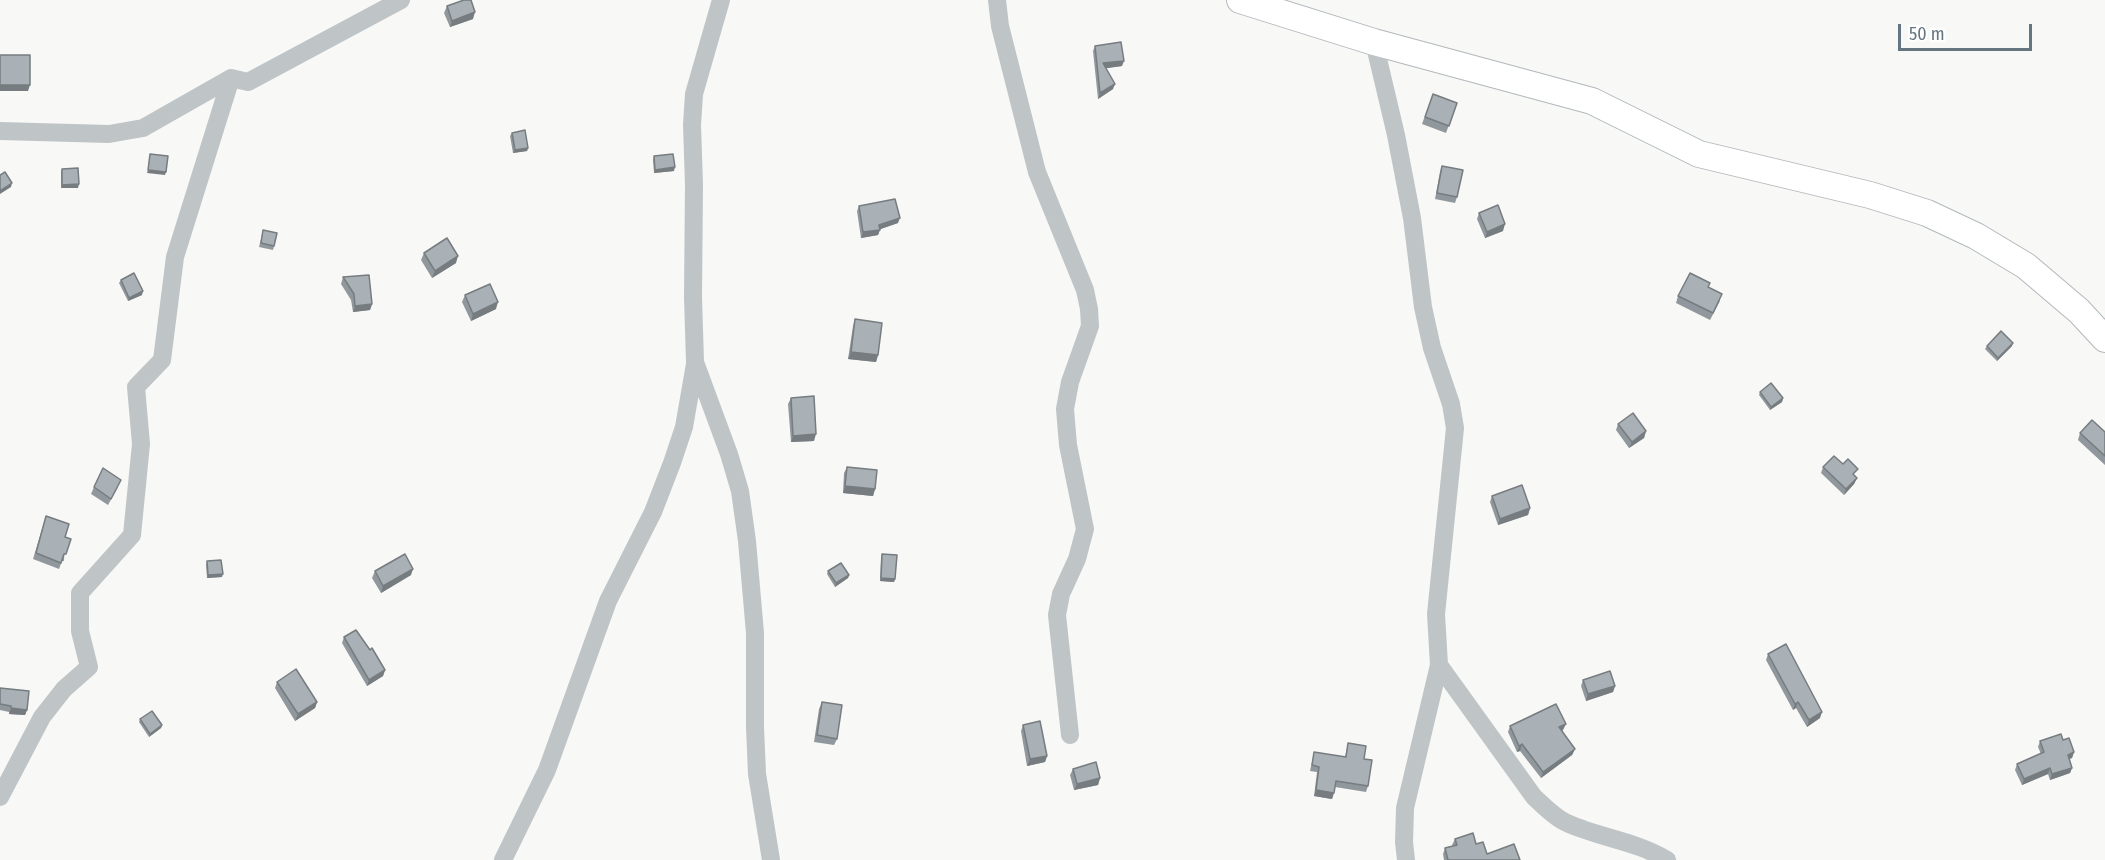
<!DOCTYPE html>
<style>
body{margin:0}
#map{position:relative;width:2105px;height:860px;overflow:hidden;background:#f8f8f6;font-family:"Fira Sans Condensed",sans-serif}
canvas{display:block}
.scale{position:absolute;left:1898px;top:24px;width:134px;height:27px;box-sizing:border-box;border:3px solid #65757f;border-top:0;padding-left:8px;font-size:18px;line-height:21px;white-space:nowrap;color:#65757f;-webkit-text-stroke:4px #fff;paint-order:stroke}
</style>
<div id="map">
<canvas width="2105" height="860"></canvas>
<div class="scale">50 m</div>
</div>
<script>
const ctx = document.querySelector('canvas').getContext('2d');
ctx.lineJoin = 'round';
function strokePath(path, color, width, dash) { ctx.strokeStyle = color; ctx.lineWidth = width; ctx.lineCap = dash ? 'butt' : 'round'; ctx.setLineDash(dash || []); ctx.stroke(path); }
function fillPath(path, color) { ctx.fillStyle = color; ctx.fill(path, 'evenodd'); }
const minor = new Path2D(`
 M721 0 694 94 692 125 694 185 693 297 695 362 729 454 740 491 747 541 755 633V727L757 774 771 860
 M997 0 1000 26 1037 172 1085 290 1089 309 1090 326 1070 382 1065 409 1068 445 1085 529 1077 559 1061 594 1057 615 1070 735
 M1374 42 1396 135 1412 218 1423 307 1432 348 1451 404 1455 428 1436 614 1439 665 1405 808 1404 842 1406 860
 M0 131 109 134 143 128 231 78
 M1439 665 1534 797C1544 806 1555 818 1567 823 1600 838 1636 841 1667 860
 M0 797 42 717 64 689 89 667 80 631V593L132 535 141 444 136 387 162 360 175 257 231 78 248 82 401 0
 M503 860 547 770 608 601 653 512 672 463 684 427 695 364`);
const secondary = new Path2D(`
 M1240 0 1374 42 1592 101 1699 154 1870 195 1927 213 1976 236 2026 266 2079 311 2105 339`);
const wall = new Path2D(`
 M447 6 473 19 450 27 444 13Z
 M1095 46 1122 66 1106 68 1113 89 1098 99 1093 51Z
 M1433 94 1457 103 1446 133 1422 124Z
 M512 133 528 148 527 151 513 153 510 136Z
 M654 156 674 171 654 173 653 160Z
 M1442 166 1457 197 1455 203 1435 199 1440 172Z
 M62 169 78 188H61V172Z
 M859 206 898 223 880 229 878 235 861 238 857 211Z
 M1479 213 1503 231 1485 238 1477 219Z
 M263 230 274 246 273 250 259 247Z
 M424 253 456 263 432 278 421 260Z
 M343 277 372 304 370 310 353 312 351 300 341 284Z
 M121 280 142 295 128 301 119 283Z
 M1710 283 1708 288 1720 301 1710 320 1676 303 1678 296Z
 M465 295 496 309 471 321 462 302Z
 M855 319 878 355 876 362 848 359 853 326Z
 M1987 346H2012L1997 361 1985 349Z
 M1760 392 1783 398 1782 402 1770 410 1759 395Z
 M791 398 814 441 791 442 788 404Z
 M1618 424 1646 431 1644 438 1629 448 1616 430Z
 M2105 432V465L2078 440 2080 433Z
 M847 467 875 489 873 496 843 493 844 473Z
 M1823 467 1855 476 1857 478 1854 484 1844 495 1821 473Z
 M94 487H118L108 505 91 494Z
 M1492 496 1530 508 1528 515 1498 525 1490 502Z
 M46 516 65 537 64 561H62L59 569 33 559Z
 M882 554 895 579 894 582 880 581 881 558Z
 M207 561 222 577 207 578 206 565Z
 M375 571 411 575 381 593 372 578Z
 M828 571 849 575 848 578 835 587 827 574Z
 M344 637 370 650 385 670 383 676 367 686 342 643Z
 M1768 654 1820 718 1807 727 1796 708 1793 710 1766 660Z
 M1583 680 1615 686 1613 692 1586 701 1581 686Z
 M277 682 317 702 315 708 295 721 275 688Z
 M0 688 27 710 25 715 9 714V712L0 710Z
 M822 702 837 739 834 745 814 742 819 709Z
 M140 719 162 725 161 728 149 737 139 722Z
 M1023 725 1047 756 1045 762 1027 766 1021 731Z
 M1510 726 1563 730 1562 731 1575 749 1572 755 1541 778 1520 751 1517 752 1508 732Z
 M2063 740 2074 752 2072 758 2069 759 2072 768 2070 773 2050 780 2048 774 2022 785 2015 770 2017 764 2041 754 2038 747 2040 741Z
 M1348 743 1364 759 1368 786 1366 792 1335 787 1332 799 1314 796 1317 772 1310 771 1314 752 1345 757Z
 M1073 769 1100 778 1098 785 1074 790 1070 775Z
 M1455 839 1476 844 1487 854 1520 860H1444L1443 854 1445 848 1453 846 1452 845Z`);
const shadedWall = new Path2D(`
 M475 12 473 19 450 27 452 21Z
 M1124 61 1122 66 1101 69 1103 63Z
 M1115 84 1113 89 1098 99 1100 93Z
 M0 85H30L28 91H0Z
 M528 148 527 151 513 153 515 150Z
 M675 167 674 171 654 173 655 170Z
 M148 170 166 172 165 175 147 173Z
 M12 183 11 187 0 194V191Z
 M79 184 78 188H61L62 185Z
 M900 218 898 223 878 230H880L878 235 861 238 863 232 879 225Z
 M1505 224 1503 231 1485 238 1487 232Z
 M458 256 456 263 432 278 435 271Z
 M143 291 142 295 128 301 129 298Z
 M498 302 496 309 471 321 473 314Z
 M372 304 370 310 353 312 355 306Z
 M2013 343 2012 346 1997 361 1998 358Z
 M851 352 878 355 876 362 848 359Z
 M1783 398 1782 402 1770 410 1771 407Z
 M1646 431 1644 438 1629 448 1632 442Z
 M816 434 814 441 791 442 793 436Z
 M1857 478 1854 484 1844 495 1846 489Z
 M845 486 875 489 873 496 843 493Z
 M1530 508 1528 515 1498 525 1500 519Z
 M413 569 411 575 381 593 383 586Z
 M223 574 222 577 207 578 208 575Z
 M849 575 848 578 835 587 836 583Z
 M881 578 895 579 894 582 880 581Z
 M385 670 383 676 367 686 369 680Z
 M1615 686 1613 692 1586 701 1588 694Z
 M317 702 315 708 295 721 298 714Z
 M1798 702 1796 708 1793 710 1795 704Z
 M11 708 27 710 25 715 9 714Z
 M1822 712 1820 718 1807 727 1809 720Z
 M1566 724 1563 730 1556 734 1559 727Z
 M162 725 161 728 149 737 150 734Z
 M1522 744 1520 751 1517 752 1519 746Z
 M1575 749 1572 755 1541 778 1543 772Z
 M2074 752 2072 758 2066 760 2068 755Z
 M1047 756 1045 762 1027 766 1030 759Z
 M2050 768 2048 774 2022 785 2024 779Z
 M2072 768 2070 773 2050 780 2052 774Z
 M1100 778 1098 785 1074 790 1077 784Z
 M1316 790 1334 793 1332 799 1314 796Z`);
const building = new Path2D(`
 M464 0H471L475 12 452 21 447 6Z
 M1121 42 1124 61 1103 63 1115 84 1100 93 1095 46Z
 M0 55H30V85H0Z
 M1433 94 1457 103 1449 126 1425 117Z
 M525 130 528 148 515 150 512 133Z
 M150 154 168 156 166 172 148 170Z
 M673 154 675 167 655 170 654 156Z
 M1442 166 1463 170 1457 197 1437 193Z
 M78 168 79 184 62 185V169Z
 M5 172 12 183 0 191V175Z
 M895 199 900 218 879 225 880 230 863 232 859 206Z
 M1498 205 1505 224 1487 232 1479 213Z
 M263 230 277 233 274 246 261 243Z
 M447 238 458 256 435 271 424 253Z
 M134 273 143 291 129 298 121 280Z
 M1690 273 1710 283 1708 287 1722 294 1713 313 1678 296Z
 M369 275 372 304 355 306 354 294 343 277Z
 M490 284 498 302 473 314 465 295Z
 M855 319 882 323 878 355 851 352Z
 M2001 331 2013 343 1998 358 1987 346Z
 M1771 383 1783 398 1771 407 1760 392Z
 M814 396 816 434 793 436 791 398Z
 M1633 413 1646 431 1632 442 1618 424Z
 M2092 420 2105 432V456L2080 433Z
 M1834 456 1843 464 1848 459 1858 469 1853 474 1857 478 1846 489 1823 467Z
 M847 467 877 470 875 489 845 486Z
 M103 468 121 480 111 499 94 487Z
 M1522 485 1530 508 1500 519 1492 496Z
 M46 516 69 524 65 537 71 539 66 554H64L61 563 36 553Z
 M405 554 413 569 383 586 375 571Z
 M882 554 897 555 895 579 881 578Z
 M221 560 223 574 208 575 207 561Z
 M841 563 849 575 836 583 828 571Z
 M356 630 370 650 372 648 385 670 369 680 344 637Z
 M1786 644 1822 712 1809 720 1798 702 1795 704 1768 654Z
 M296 669 317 702 298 714 277 682Z
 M1610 671 1615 686 1588 694 1583 680Z
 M0 688 29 691 27 710 11 708V706L0 704Z
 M822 702 842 705 837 739 817 735Z
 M1556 704 1566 724 1559 727 1575 749 1543 772 1522 744 1519 746 1510 726Z
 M152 711 162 725 150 734 140 719Z
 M1040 721 1047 756 1030 759 1023 725Z
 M2061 734 2063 740 2069 738 2074 752 2068 755 2072 768 2052 774 2050 768 2024 779 2017 764 2044 752 2040 741Z
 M1348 743 1366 746 1364 759 1372 760 1368 786 1336 781 1334 793 1316 790 1319 767 1312 765 1314 752 1346 757Z
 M1096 762 1100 778 1077 784 1073 769Z
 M1473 833 1476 844 1483 842 1487 854 1514 844 1520 860H1448L1445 848 1457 845 1455 839Z`);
strokePath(secondary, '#b2b8bc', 28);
strokePath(minor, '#bfc4c7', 18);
strokePath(secondary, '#fff', 26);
fillPath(wall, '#91989d');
fillPath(shadedWall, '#767c7f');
fillPath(building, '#a9b1b6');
strokePath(building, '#767c7f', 1.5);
</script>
